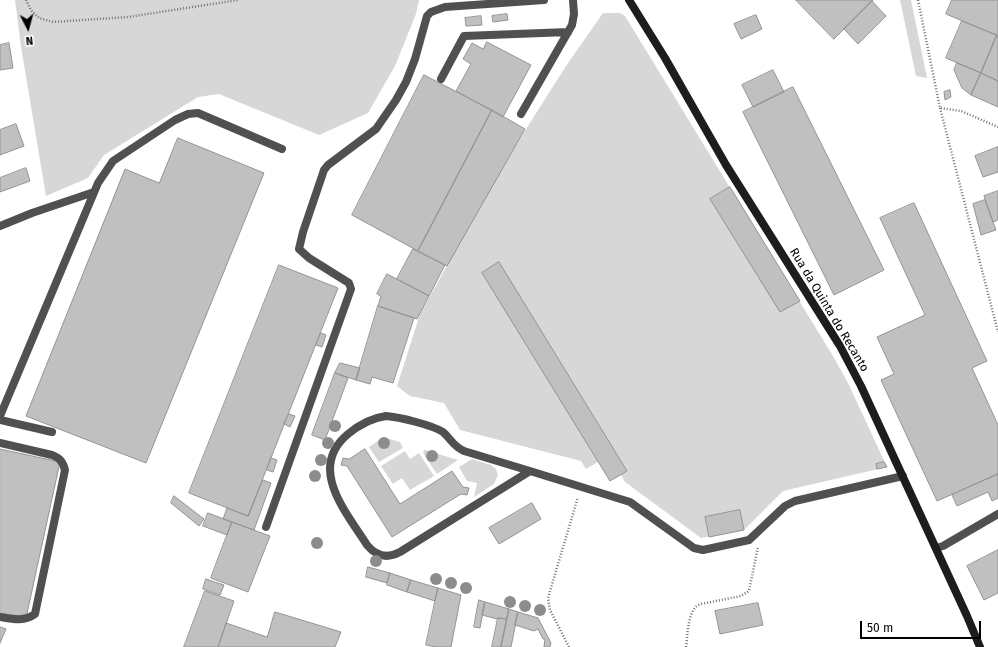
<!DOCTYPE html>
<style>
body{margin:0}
#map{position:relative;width:998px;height:647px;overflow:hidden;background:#fff;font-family:"Fira Sans",sans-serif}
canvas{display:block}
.north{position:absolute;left:8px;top:8px;width:40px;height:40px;-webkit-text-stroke:3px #fff;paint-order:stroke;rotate:174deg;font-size:11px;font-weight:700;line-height:16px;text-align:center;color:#000}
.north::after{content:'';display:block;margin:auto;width:14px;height:18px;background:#000;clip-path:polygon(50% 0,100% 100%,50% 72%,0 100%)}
.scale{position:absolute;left:860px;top:621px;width:121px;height:18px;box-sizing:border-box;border:2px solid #000;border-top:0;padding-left:5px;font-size:12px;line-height:14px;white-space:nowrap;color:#000;-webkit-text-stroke:3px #fff;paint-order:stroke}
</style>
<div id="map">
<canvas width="998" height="647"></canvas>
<div class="north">N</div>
<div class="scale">50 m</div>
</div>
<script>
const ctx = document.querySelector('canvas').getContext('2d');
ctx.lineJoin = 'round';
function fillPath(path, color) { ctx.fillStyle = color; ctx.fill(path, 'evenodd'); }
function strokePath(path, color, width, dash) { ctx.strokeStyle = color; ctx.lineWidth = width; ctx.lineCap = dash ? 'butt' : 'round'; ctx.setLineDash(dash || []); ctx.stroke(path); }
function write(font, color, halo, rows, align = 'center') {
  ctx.font = font + ' "Fira Sans",sans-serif'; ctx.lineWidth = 3; ctx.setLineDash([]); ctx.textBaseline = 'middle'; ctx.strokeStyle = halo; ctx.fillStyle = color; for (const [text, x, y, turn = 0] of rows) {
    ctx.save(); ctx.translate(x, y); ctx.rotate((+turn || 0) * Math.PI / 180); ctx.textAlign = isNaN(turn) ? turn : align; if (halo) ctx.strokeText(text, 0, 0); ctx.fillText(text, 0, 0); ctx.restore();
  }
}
const green = new Path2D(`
 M15 0H419L416 14 395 66 368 113 319 135 219 94 198 97 104 155 88 178 46 196 21 47Z
 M900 0H911L927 78 916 76Z
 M603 13H620L625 16 833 356 848 383 887 467 783 491 744 530 701 538 625 482 621 475 610 481 598 462 586 469 581 461 460 430 444 403 410 396 397 386 420 314 502 167 566 66Z
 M382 438H386L400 442 403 448 379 462 369 447Z
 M424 450H425L458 460 437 474 423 453Z
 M405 451 410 459 419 453 434 476 410 490 402 478 393 484 381 466Z
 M472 459 491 465 496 469 498 475 494 484 474 497 477 483 467 481 459 467Z`);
const building = new Path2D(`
 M796 0H873L834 39Z
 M952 0H998V36L946 14Z
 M872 1 886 16 858 44 844 29Z
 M507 14 508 20 493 22 492 16Z
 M756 15 762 29 741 39 734 24Z
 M481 16 482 25 466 26 465 18Z
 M962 21 997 35 981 73 946 58Z
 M997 35 998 36V81L981 73Z
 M487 42 531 65 503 117 456 91 471 64 463 59 472 43 483 49Z
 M9 43 13 68 0 70V45Z
 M957 63 981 73 971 95 962 88 954 70Z
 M773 70 784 92 753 107 742 85Z
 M981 73 998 81V107L971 95Z
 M424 75 492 110 418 251 352 215Z
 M793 87 884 270 834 295 743 112Z
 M950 90 951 97 945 100 944 92Z
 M492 110 525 129 447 266 418 251Z
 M16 124 24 146 0 155V130Z
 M178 138 264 173 146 463 26 416 125 169 159 183Z
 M998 147V172L983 177 975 156Z
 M26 168 30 181 0 192V178Z
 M730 187 800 301 780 312 710 199Z
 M998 191V220L993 222 984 196Z
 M985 200 996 230 981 235 973 204Z
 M914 203 987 361 972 368 998 425V474L937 501 881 380 894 374 877 337 925 315 880 218Z
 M413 249 445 265 429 296 397 279Z
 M499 262 627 471 610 481 482 273Z
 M279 265 338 288 248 516 189 493Z
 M387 274 429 296 417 319 378 306 381 296 377 294Z
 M378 306 414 318 393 383 372 377 370 384 356 380Z
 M321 333 326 335 322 347 316 345Z
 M340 363 360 368 356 380 335 373Z
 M335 373 348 378 325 440 312 435Z
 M289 414 295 416 290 427 284 424Z
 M0 449 60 462 26 618 0 613Z
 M365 449 400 504 452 471 463 487 469 488 467 495 461 494 392 537 347 466 341 465 343 458 349 459Z
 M271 458 277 460 273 472 267 470Z
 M884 462 887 467 877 469 876 464Z
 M998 474V498L992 501 988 492 957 506 952 495Z
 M263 480 271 483 254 530 223 519 227 508 248 516Z
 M174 496 204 519 199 526 171 503Z
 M532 503 541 519 499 544 489 528Z
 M740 510 744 530 709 537 705 517Z
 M208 513 232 522 227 535 203 526Z
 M232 522 270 536 248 592 211 578Z
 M998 550V593L984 600 967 566Z
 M368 567 390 573 387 583 366 577Z
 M390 573 411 580 407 592 387 585Z
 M206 579 224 585 220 595 203 589Z
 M411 580 438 588 435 601 407 592Z
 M438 588 461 595 451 647H436L426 645Z
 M205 591 234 601 218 647H184Z
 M479 600 485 602 480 628 474 627Z
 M485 602 509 609 507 619 498 618 497 619 482 615Z
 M758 603 763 625 720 634 715 611Z
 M509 609 518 612 511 647H501Z
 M275 612 341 632 335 647H218L226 623 267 637Z
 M518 612 538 618 551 643 550 647H544L545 639H543L538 629 534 631 515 625Z
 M498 618 507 619 501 647H492Z
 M0 627 6 629 0 643Z`);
const path = new Path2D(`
 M26 0 31 10 39 18 53 22 128 17 238 0
 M918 0 940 108 961 111 998 127
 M940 108 998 332
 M569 647 550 610 548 598 578 497
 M686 647C688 635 687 608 701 604L741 596 749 591 758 547`);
const lane = new Path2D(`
 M441 79 464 36 568 32
 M521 114 572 25 574 14 573 0
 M0 226 32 213 94 192
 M0 416 98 183 113 161 175 120 188 114 198 113 282 149
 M386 416C399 417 432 425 443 432 451 439 453 446 464 451L530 471 400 552C387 559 376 556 367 545 346 512 307 468 348 434 359 425 371 418 386 416Z
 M0 420 52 432
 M0 443 52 455C60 458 63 462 65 470L35 614C24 622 12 619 0 617
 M530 471 630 502 694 548 703 550 749 540 785 506 795 501 903 476
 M266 527 351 289 349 283 309 258 299 249 303 232 324 170 328 165 376 129 396 100 406 82 415 59 427 16 431 12 445 7 544 0
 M936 548 943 546 998 514`);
const secondary = new Path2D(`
 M629 0 665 58 726 165 840 346 861 386 967 616 980 647`);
const trees = [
 [335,426],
 [328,443],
 [384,443],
 [432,456],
 [321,460],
 [315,476],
 [317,543],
 [376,561],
 [436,579],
 [451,583],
 [466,588],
 [510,602],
 [525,606],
 [540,610]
];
const streetNames = [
 ["Rua da Quinta do Recanto",829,310,59]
];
fillPath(green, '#d7d7d7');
fillPath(building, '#c0c0c0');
strokePath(building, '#949494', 1);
strokePath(path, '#727272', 2.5, [1, 2]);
strokePath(lane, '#505050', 8);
strokePath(secondary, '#1d1d1d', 8);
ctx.fillStyle = '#8c8c8c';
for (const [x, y] of trees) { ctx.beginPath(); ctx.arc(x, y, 6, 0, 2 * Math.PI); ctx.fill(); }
write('12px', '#000', '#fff', streetNames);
</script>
